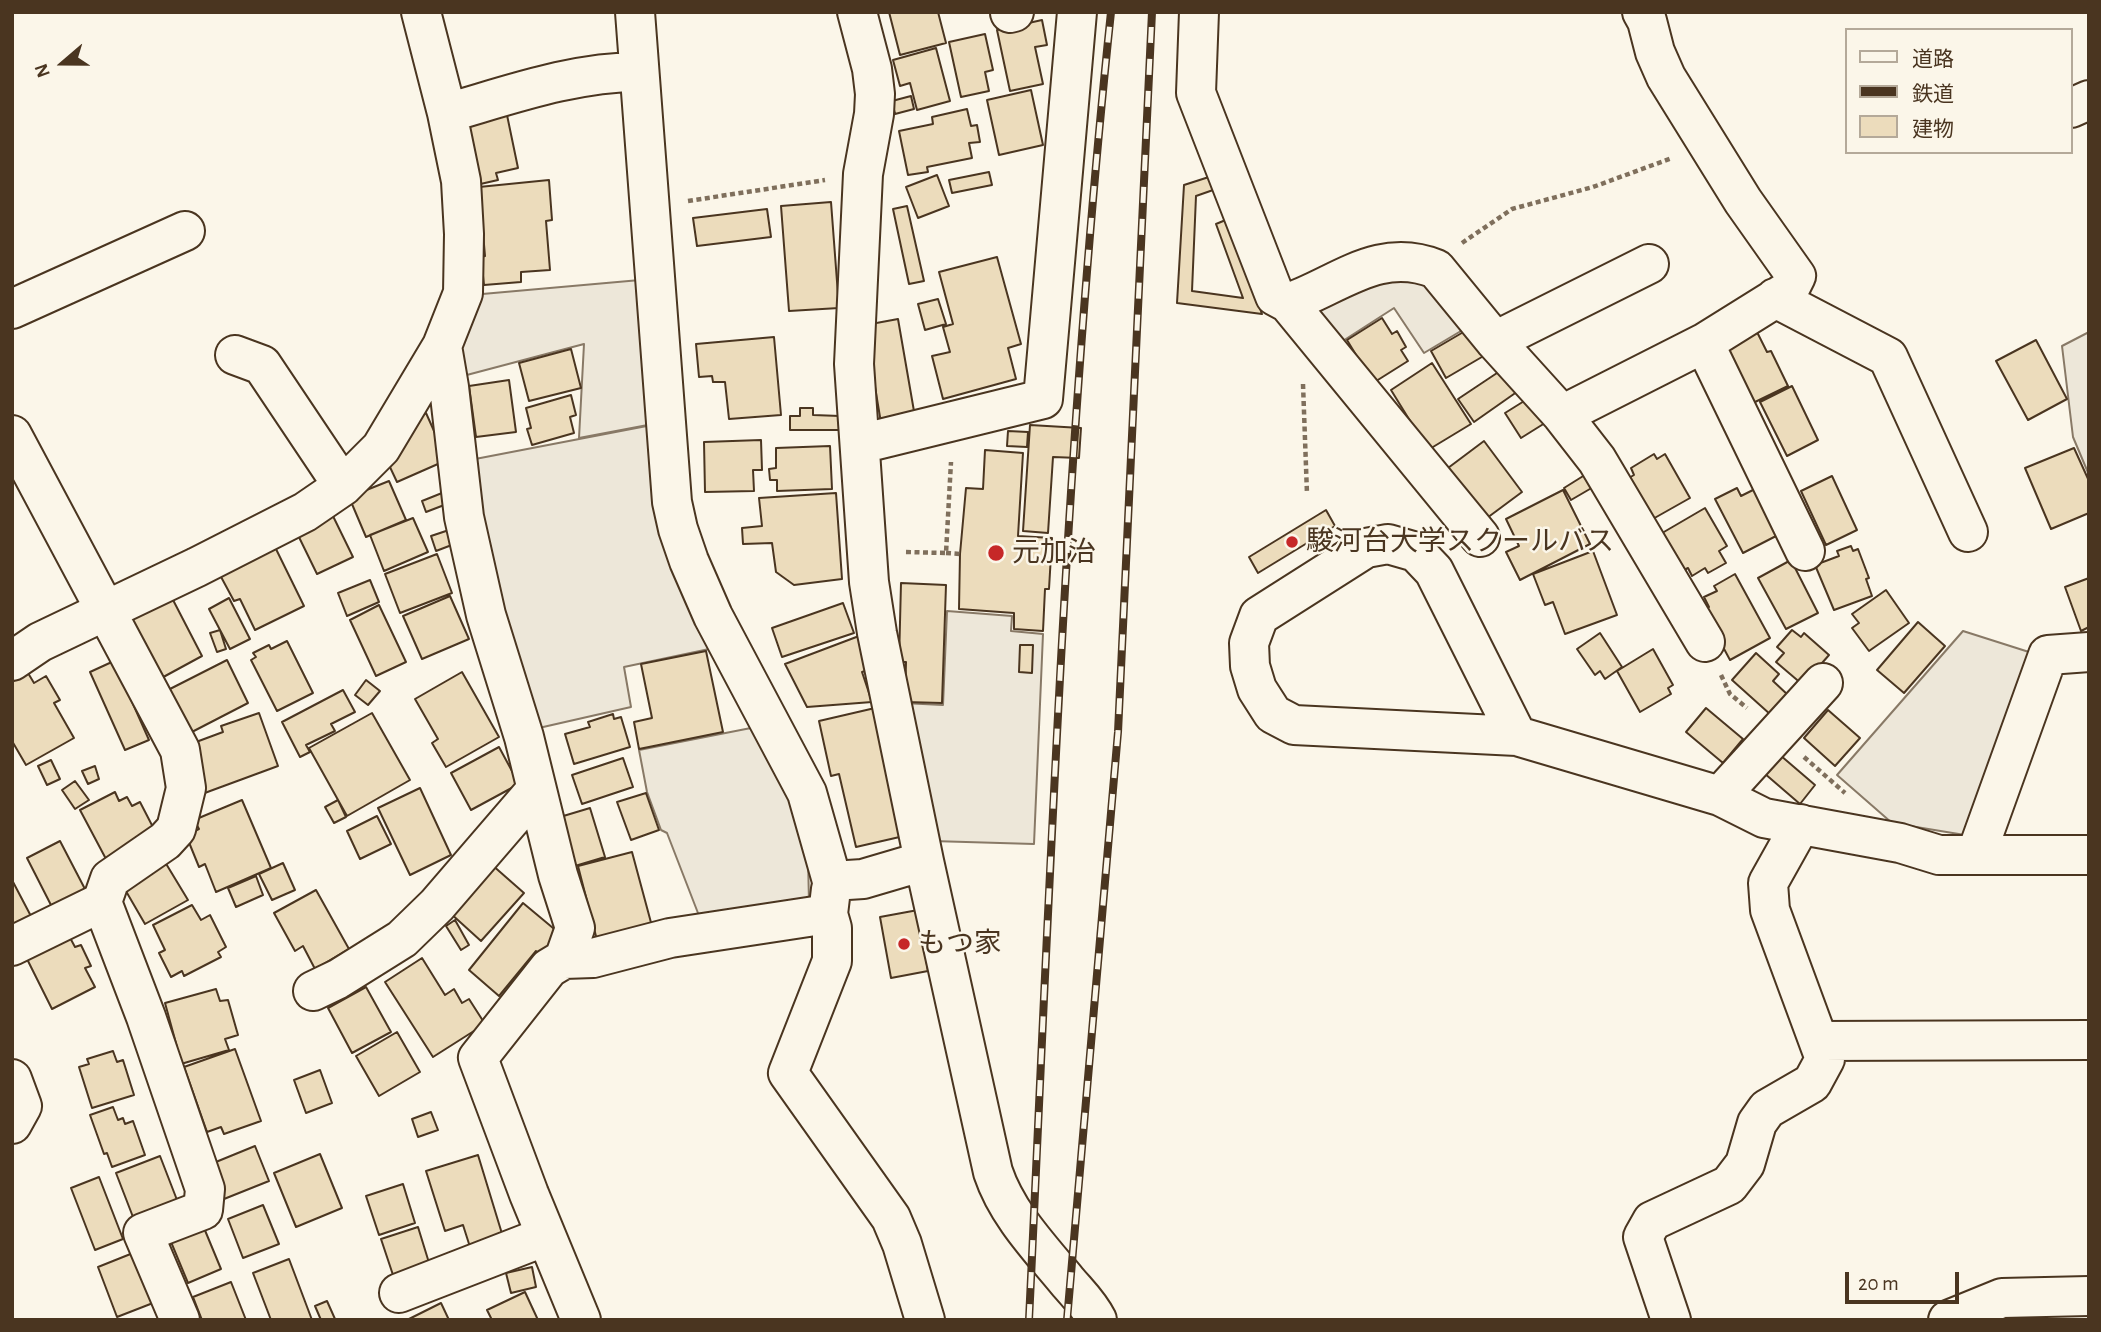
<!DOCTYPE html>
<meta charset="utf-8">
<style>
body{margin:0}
#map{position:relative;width:2101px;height:1332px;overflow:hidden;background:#fbf6e9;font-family:"Alegreya Sans","Noto Sans JP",sans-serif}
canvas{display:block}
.frame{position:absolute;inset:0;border:14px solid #4a3520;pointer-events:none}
.legend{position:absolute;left:1845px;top:28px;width:228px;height:126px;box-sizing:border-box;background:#fbf6e9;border:2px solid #b4a999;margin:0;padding:9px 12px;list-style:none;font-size:21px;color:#4a3520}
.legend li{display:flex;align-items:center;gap:14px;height:35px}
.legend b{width:35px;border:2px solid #b4a999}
.north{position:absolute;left:28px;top:28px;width:70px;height:70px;-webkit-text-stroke:5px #fbf6e9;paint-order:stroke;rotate:250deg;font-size:19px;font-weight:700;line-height:28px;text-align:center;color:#4a3520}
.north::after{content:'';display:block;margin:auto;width:24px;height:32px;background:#4a3520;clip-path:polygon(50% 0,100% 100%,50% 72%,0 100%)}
.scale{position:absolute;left:1845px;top:1272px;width:114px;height:32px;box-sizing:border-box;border:4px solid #4a3520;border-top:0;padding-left:9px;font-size:21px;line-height:24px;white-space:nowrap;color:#4a3520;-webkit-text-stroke:5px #fbf6e9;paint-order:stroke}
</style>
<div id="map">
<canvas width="2101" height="1332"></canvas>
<div class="frame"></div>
<ul class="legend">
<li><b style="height:9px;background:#fbf6e9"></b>道路</li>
<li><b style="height:9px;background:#4a3520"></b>鉄道</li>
<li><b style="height:19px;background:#ecdcbc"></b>建物</li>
</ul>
<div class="north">N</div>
<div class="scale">20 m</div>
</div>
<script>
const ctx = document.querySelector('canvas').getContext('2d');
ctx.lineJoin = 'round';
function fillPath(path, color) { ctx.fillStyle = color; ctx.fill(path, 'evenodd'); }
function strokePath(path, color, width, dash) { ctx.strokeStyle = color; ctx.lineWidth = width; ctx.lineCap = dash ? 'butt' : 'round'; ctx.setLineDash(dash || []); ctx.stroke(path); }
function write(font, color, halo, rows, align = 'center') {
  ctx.font = font + ' "Alegreya Sans","Noto Sans JP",sans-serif'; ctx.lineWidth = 5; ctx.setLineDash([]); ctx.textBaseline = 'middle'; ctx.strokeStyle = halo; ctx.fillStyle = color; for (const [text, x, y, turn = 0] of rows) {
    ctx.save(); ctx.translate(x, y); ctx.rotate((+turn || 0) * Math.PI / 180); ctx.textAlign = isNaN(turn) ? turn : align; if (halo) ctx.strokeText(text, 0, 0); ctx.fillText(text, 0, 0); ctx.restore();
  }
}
const parking = new Path2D(`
 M1371 278H1426L1471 325 1424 353 1394 308 1335 346 1315 306Z
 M640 280 653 424 579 438 584 344 463 376 460 333 471 295Z
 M2089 332V475L2073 437 2062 346Z
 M652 425 714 648 624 667 631 707 530 730 470 460Z
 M947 611 1012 616 1011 631 1043 634 1034 844 932 841 903 703 943 705Z
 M1963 631 2051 659 1983 838 1892 823 1837 775Z
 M756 727 796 816 808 859 809 902 703 926 667 833 661 830 647 792 639 750Z`);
const building = new Path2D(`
 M889 12H938L946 43 900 55Z
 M1042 20 1047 45 1035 47 1043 84 1010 91 997 30Z
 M985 34 993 70 985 72 989 91 961 97 949 42Z
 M936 48 950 101 917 110 910 83 900 86 893 60Z
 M1031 90 1043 145 999 155 987 100Z
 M911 96 914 109 895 114 892 101Z
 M967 109 971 126 977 125 980 142 969 143 972 158 927 167 928 172 908 175 899 131 933 124 932 117Z
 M507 115 518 168 496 173 498 180 476 185 463 125Z
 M989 172 992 185 952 193 949 180Z
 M937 175 949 206 918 218 906 187Z
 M1212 176 1216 189 1196 196 1192 291 1243 298 1216 224 1228 219 1262 314 1177 303 1184 185Z
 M549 180 552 220 546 221 550 270 521 272V282L484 285 481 257 485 256 479 187Z
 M831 202 839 308 789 311 781 206Z
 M907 206 924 281 909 284 893 209Z
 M767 209 771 237 697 246 693 218Z
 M997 257 1021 344 1008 348 1016 379 943 399 932 356 950 352 943 327 953 324 939 272Z
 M938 299 946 324 925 330 918 304Z
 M1382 318 1392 334 1397 331 1406 347 1401 350 1408 361 1373 383 1347 340Z
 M898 319 915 417 881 423 868 345H874L871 324Z
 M1472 327 1487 354 1446 378 1431 351Z
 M1756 330 1767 352 1771 351 1788 386 1753 403 1726 344Z
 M774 337 781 415 729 419 725 382H713L712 376 699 377 696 344Z
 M2036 340 2067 399 2028 420 1996 361Z
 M571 349 581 388 529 401 519 363Z
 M1432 363 1471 424 1428 450 1391 390Z
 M1506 367 1521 389 1474 422 1458 399Z
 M509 380 516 432 476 437 469 386Z
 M1792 386 1818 440 1787 456 1760 402Z
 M571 395 576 415 570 417 574 433 532 445 527 429 531 428 526 408Z
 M1529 398 1545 423 1521 438 1505 413Z
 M800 408H813V415L840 416V430H790V416H800Z
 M426 413 447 460 397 482 389 465 407 421Z
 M1030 425 1081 428 1079 458 1053 457 1048 533 1023 531Z
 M1008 431 1028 432 1027 447 1007 446Z
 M761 440 762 470H753L754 491 705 492 704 442Z
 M1484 441 1522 492 1487 518 1448 468Z
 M830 446 832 489 777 491V480H770L769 469 776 468V448Z
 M2074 448 2089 481V513L2051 529 2025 468Z
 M985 450 1023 453 1018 536 1052 538 1049 589H1045L1043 631 1014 629V613L959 609 960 554 966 488 983 489Z
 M1654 454 1657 459 1665 454 1690 498 1651 520 1627 479 1634 475 1631 468Z
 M1588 473 1595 486 1571 500 1564 488Z
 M1832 476 1857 530 1826 545 1801 491Z
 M389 481 406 520 366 537 349 497Z
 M1759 487 1778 535 1743 553 1715 499 1737 488 1741 496Z
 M1563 490 1590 544 1520 580 1506 552 1519 546 1506 519Z
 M447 491 452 502 426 512 422 501Z
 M836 493 842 579 794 585 776 572 772 543 743 544 742 528 762 526 759 498Z
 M1705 508 1727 546 1719 551 1726 563 1708 573 1705 568 1692 576 1688 568 1678 573 1657 536Z
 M1326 510 1335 526 1258 573 1249 557Z
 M331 512 353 557 317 574 295 529Z
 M413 518 428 552 384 571 370 535Z
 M452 529 457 543 436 551 431 536Z
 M1851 546 1853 551 1858 549 1869 578 1866 579 1872 596 1834 610 1815 565 1839 556 1837 551Z
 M275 547 304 606 255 630 240 599 234 601 220 575Z
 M1593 551 1617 615 1565 634 1553 602 1545 605 1533 574Z
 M437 554 452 593 400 613 385 574Z
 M1791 560 1818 613 1786 629 1758 578Z
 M1735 574 1770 638 1730 660 1708 619 1706 608 1709 607 1704 597 1717 591 1714 586Z
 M2089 578V627L2081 631 2065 587Z
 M370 580 379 602 347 616 338 593Z
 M901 583 946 585 942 703 905 702 906 662H899Z
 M1886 590 1909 623 1869 651 1852 628 1859 623 1852 614Z
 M450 596 469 639 422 659 403 616Z
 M172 598 202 656 156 681 125 623Z
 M229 598 250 639 230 649 209 609Z
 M843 603 854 633 782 657 772 628Z
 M379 605 406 662 376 676 350 620Z
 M1918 622 1945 646 1904 693 1877 670Z
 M220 630 226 649 217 652 210 633Z
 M1792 630 1801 637 1804 633 1829 655 1803 685 1776 662 1784 653 1777 647Z
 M1600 633 1622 667 1605 679 1600 671 1595 675 1577 649Z
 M859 636 871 669 862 672 872 702 807 707 785 664Z
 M287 641 313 693 277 711 251 660 256 657 253 653 269 645 271 649Z
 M1020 645H1033L1032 673 1019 672Z
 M1653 649 1673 685 1668 688 1671 694 1640 712 1617 671Z
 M706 651 723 732 639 749 634 722 652 718 641 664Z
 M1756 653 1779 674 1773 681 1788 695 1771 715 1732 680Z
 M227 660 248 703 188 734 166 691Z
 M114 661 149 740 125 750 90 672Z
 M462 672 499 737 446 767 432 743 438 739 415 699Z
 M28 673 34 683 46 676 60 700 54 703 74 738 26 765 12 741V682Z
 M366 680 380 691 368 705 355 695Z
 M343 690 355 712 331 724 335 731 306 745 310 752 300 757 282 722Z
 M875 708 904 836 856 847 839 774 831 776 819 721Z
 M1706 708 1743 739 1723 763 1686 732Z
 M1828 710 1860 738 1835 766 1804 738Z
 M259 713 278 766 202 794 188 745 223 732 221 726Z
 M372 713 410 780 347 816 309 748Z
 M613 714 614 719 621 717 630 747 574 764 565 734 590 727 588 722Z
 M499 747 519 784 471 810 451 773Z
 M1780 755 1815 785 1800 804 1764 773Z
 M623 758 633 787 582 804 572 775Z
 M51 760 60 779 47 785 38 766Z
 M95 766 99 779 88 784 82 771Z
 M75 781 89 800 75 809 62 790Z
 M420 788 451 855 410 875 378 808Z
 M115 792 119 801 127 797 132 806 140 802 156 833 106 859 80 810Z
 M646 793 659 830 631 840 617 802Z
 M242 800 271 868 216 892 205 864 199 867 186 835 199 829 194 820Z
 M338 800 346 817 334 823 325 807Z
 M590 808 605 857 575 866 560 817Z
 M377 816 391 844 360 859 347 831Z
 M60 841 86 891 53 909 27 858Z
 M632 852 653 930 598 944 578 866Z
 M165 862 188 900 145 924 123 886Z
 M283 863 295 890 272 900 259 874Z
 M491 864 524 893 481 941 449 912Z
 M256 876 263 895 236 907 228 888Z
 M12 880 33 920 12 931Z
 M316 890 349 949 315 969 303 946 295 951 274 913Z
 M523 903 559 933 542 955 536 951 499 996 469 970Z
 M192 905 201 920 210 915 226 947 218 952 221 957 184 976 182 971 171 977 159 953 165 950 153 925Z
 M918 910 928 971 891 978 880 917Z
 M455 920 469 945 461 950 446 926Z
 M68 934 75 947 81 945 91 966 85 968 95 987 52 1009 25 955Z
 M422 958 445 995 454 989 462 1003 469 999 485 1024 433 1057 385 982Z
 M366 987 391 1032 352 1053 328 1008Z
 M216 989 220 1001 228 1000 238 1035 225 1039 229 1050 174 1066 169 1049 177 1047 165 1003Z
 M397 1032 420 1072 379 1096 356 1056Z
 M235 1049 261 1121 224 1134 221 1127 207 1132 184 1067Z
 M113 1051 117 1062 123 1060 134 1095 92 1108 79 1067 89 1064 87 1059Z
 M320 1070 332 1103 306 1113 294 1080Z
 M113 1107 118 1120 123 1118 125 1124 133 1121 145 1155 112 1167 107 1153 104 1154 90 1115Z
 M431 1112 438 1130 418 1137 412 1119Z
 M255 1146 269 1181 224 1199 211 1164Z
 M320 1154 342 1208 296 1227 274 1173Z
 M478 1155 503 1237 470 1247 463 1225 445 1231 426 1171Z
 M160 1156 177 1200 133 1217 116 1173Z
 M99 1177 123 1239 95 1250 71 1188Z
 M403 1184 415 1223 379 1235 366 1196Z
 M263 1205 279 1244 243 1258 228 1219Z
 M418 1227 430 1266 394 1278 381 1239Z
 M204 1228 221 1269 188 1283 171 1242Z
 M133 1253 153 1303 117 1317 98 1267Z
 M289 1259 312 1320H271L253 1273Z
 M532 1267 536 1287 511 1293 506 1273Z
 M231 1282 246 1320H202L193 1297Z
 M525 1292 538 1320H492L487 1310Z
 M327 1301 335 1319 321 1320 315 1306Z
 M441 1303 449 1320H410L409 1319Z`);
const path = new Path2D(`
 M688 201 825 180
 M1462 243 1512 209 1593 187 1672 158
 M1303 384 1307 494
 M906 552 946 553 951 462
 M946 553 960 554
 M1721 675 1730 694 1747 708
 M1804 757 1845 793`);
const minor = new Path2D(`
 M421 12 447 113 461 181 464 234 463 293 442 346 449 387 464 517 486 615 524 737 558 875 575 928 564 959
 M635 12 672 502 678 529 689 561 713 616 807 793 832 881 863 879 924 861
 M857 12 872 69 875 94 874 114 863 174 854 364 869 582 877 633 924 861 993 1172C1007 1214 1039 1247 1067 1281 1078 1294 1089 1304 1097 1320
 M1199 12 1196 93 1275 296 1288 303C1339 285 1379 246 1436 269L1495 341 1562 415 1597 460 1705 642
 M1642 12 1647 21 1655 52 1666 77 1743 201 1796 276 1789 290 1704 343
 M1010 13 1014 12
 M2071 108 2089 100
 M447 113C510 95 573 72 639 72
 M1775 298 1888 357 1968 532
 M1288 303 1480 537
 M12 309 185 231
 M1495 341 1649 264
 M235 355 262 365 343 486
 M1562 415 1704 343 1805 551
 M12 435 180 750 186 788 176 829 165 841 110 879 102 902 146 1017 205 1189 203 1210 143 1233 180 1320
 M860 444 1043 399 1077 12
 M12 661 40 642 197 567 305 512 343 486 381 448 442 346
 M1517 736 1434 571 1416 552 1388 544 1366 548 1259 616 1249 643 1250 666 1257 689 1273 714 1294 725 1517 736 1720 796 1764 818 1900 843 1939 855H2089
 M1720 796 1823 683
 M1976 855 2048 655 2089 652
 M831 889 828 914 832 928V961L788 1073 891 1218 902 1244 925 1320
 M12 946 102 902
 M313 991 338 979 402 939 437 905 536 790
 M1819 1041 2089 1040
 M12 1079 22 1106 12 1124
 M399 1293 546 1236
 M581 1320 529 1194 478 1058 549 968 564 959 593 958 670 938 828 914
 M1671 1320 1643 1237 1652 1221 1729 1185 1745 1164 1757 1123 1767 1109 1812 1083 1825 1059 1770 910 1768 883 1801 824
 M1948 1320 2002 1298 2089 1296`);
const rail = new Path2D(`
 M1029 1320C1050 883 1065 447 1111 12
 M1067 1320 1118 732 1152 12`);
const markers = [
 [1292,542,7,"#c62828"],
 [996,553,9,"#c62828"],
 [904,944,7,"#c62828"]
];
const poiNames = [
 ["駿河台大学スクールバス",1306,542],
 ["元加治",1012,553],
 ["もつ家",918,944]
];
fillPath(parking, '#ede7d9');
strokePath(parking, '#887966', 2);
fillPath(building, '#ecdcbc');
strokePath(building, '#4a3520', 2);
strokePath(minor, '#4a3520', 42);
strokePath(path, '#7f6f5c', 4.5, [5, 3.5]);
strokePath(minor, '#fbf6e9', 38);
strokePath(rail, '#4a3520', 8);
strokePath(rail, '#fbf6e9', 5, [16]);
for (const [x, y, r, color] of markers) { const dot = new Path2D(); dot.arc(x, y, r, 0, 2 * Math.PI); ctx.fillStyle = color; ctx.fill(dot); strokePath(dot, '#fbf6e9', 2.5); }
write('28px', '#4a3520', '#fbf6e9', poiNames, 'left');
</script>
